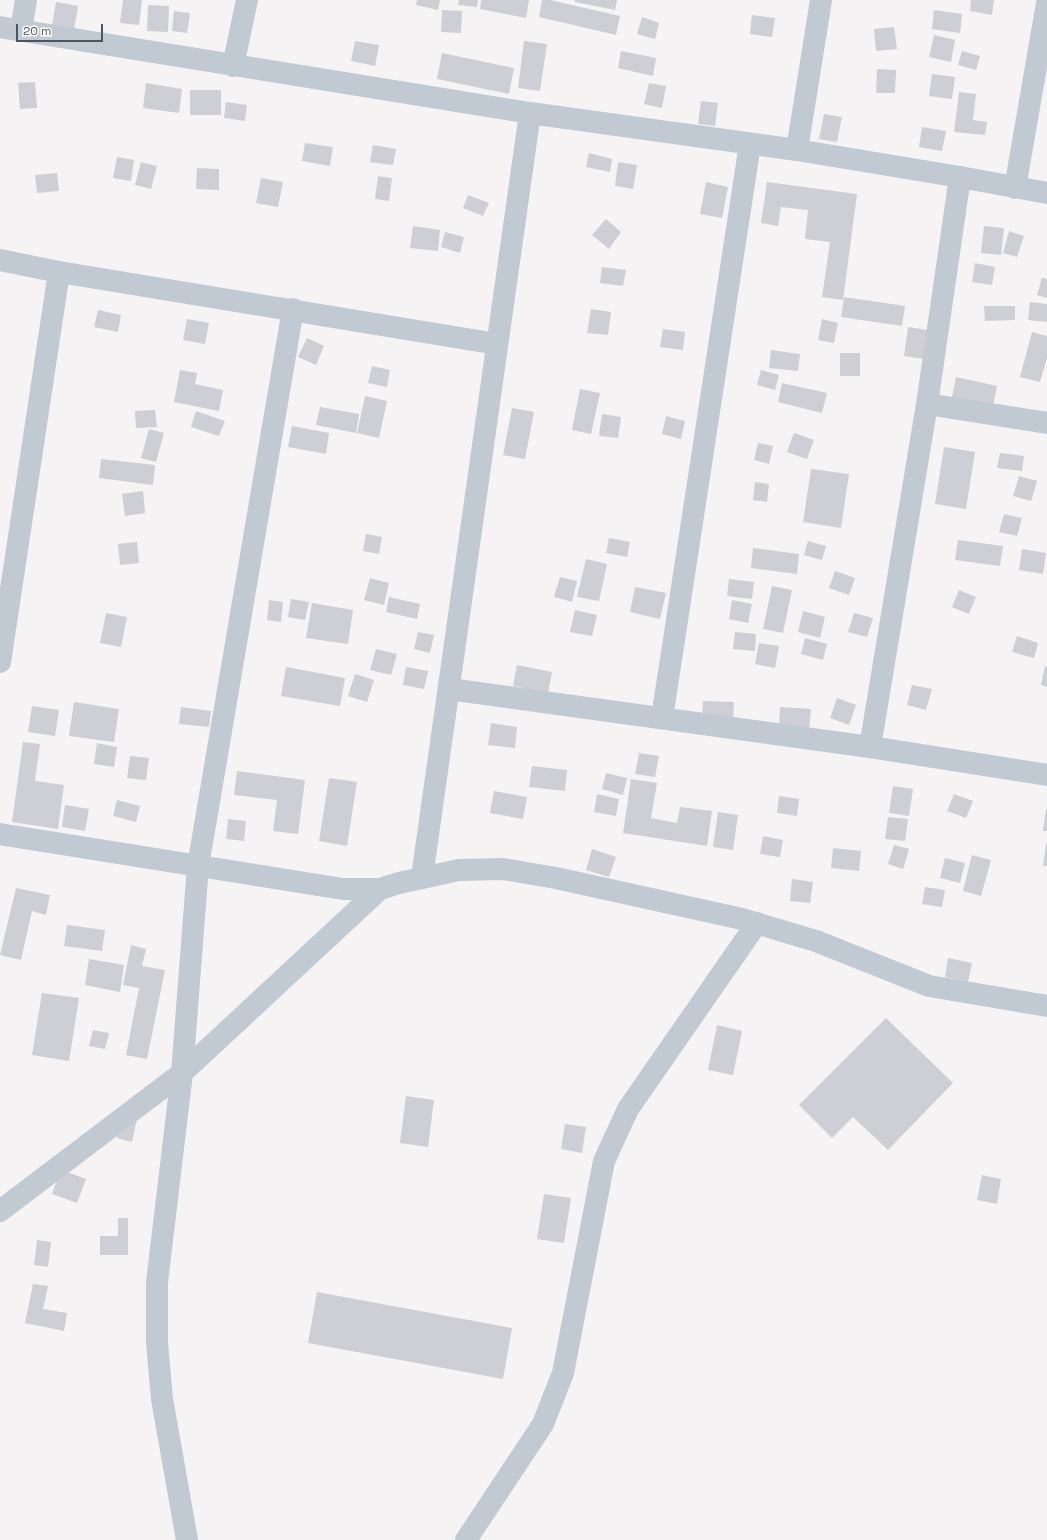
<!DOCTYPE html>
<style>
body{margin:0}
#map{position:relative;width:1047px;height:1540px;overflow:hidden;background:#f5f3f3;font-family:"Space Grotesk",sans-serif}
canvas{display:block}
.scale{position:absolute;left:16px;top:24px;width:87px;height:18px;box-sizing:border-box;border:2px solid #4a5661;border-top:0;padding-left:5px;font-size:12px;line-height:14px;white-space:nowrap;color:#4a5661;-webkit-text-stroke:3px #fff;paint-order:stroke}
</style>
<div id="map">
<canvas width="1047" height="1540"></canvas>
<div class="scale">20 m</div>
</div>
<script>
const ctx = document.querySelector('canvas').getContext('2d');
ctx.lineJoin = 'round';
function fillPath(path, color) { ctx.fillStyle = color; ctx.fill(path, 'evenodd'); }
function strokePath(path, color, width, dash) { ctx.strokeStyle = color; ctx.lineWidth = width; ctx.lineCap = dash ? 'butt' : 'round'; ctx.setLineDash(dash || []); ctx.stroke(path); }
const building = new Path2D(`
 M123 0H142L139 25 120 23Z
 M417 0H440L438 10 416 5Z
 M459 0H478L477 7 458 5Z
 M481 0H529L526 18 480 9Z
 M542 0H550L620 16 616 35 539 17Z
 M575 0H617L615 10 575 2Z
 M971 0H994L992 15 970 11Z
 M56 2 78 6 74 30 52 26Z
 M148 5 169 6 168 32 147 31Z
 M442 10 462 11 461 33 441 32Z
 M934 10 962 14 960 33 932 29Z
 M174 11 190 13 187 33 172 31Z
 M752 15 775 18 772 37 750 34Z
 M642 17 659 23 655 39 637 34Z
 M894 27 897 49 876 51 874 29Z
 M934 35 955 40 951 62 929 57Z
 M355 41 379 45 375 66 351 61Z
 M524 41 547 44 540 91 518 88Z
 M621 51 656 58 653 76 618 68Z
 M962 51 980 56 976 70 958 65Z
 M442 53 514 68 509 94 437 79Z
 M877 69 896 70 895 93H876Z
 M932 74 955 77 952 99 929 96Z
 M35 82 37 108 20 109 18 83Z
 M146 83 182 89 179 113 143 108Z
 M649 83 666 86 662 108 644 104Z
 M190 90H221V115H190Z
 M959 92 976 94 973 120 987 122 985 135 954 132Z
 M701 101 718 103 715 126 698 124Z
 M226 102 247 105 245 121 224 118Z
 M824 114 842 117 837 142 819 139Z
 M922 127 946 131 942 151 919 147Z
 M305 143 333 147 330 166 302 161Z
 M373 145 396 149 393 165 370 162Z
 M589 153 612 159 610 172 586 167Z
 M117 157 134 160 131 181 113 178Z
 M141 162 157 166 151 189 135 185Z
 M618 162 637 165 633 189 615 186Z
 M197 168 219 169V190L196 189Z
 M57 173 59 191 37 193 35 175Z
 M378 176 392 178 389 201 375 199Z
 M261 178 283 182 278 207 256 203Z
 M706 182 728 187 722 218 700 214Z
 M767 182 857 194 843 300 822 297 830 242 805 239 808 210 781 207 778 226 761 223Z
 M468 195 489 203 483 216 463 208Z
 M606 219 621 232 609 249 592 235Z
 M413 226 440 230 438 251 410 248Z
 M984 226 1004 228 1001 255 981 253Z
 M1009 231 1024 236 1017 257 1003 253Z
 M445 232 464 237 460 253 441 247Z
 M975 263 995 267 992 285 972 282Z
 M602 267 626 270 623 286 600 283Z
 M1042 278 1047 279V298L1037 295Z
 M844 297 905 306 902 326 841 317Z
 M1030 302 1047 304V322L1028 320Z
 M984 306H1015V320L985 321Z
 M591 309 611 312 608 335 587 333Z
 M98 310 121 315 118 332 94 327Z
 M187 319 209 323 205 344 183 340Z
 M822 319 838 323 834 343 818 340Z
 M908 327 927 330 923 359 904 356Z
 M663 329 685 332 683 350 660 347Z
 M1032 332 1047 336V358L1040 382 1020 377Z
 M307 338 324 346 316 365 298 357Z
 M771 350 800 354 798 371 769 368Z
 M840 353H860V376H840Z
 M372 366 390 370 387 387 368 383Z
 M180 370 197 373 195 384 223 390 219 411 174 402Z
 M761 370 779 375 775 390 757 385Z
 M956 377 997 386 992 411 951 402Z
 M782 383 827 393 822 413 778 402Z
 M580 389 600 393 591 434 572 430Z
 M365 396 387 401 379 438 357 433Z
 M320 407 359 414 356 433 316 425Z
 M512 408 534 412 525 459 503 455Z
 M155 410 157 427 136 428 135 411Z
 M196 411 225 421 219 436 191 427Z
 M602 414 621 417 618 438 599 436Z
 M666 416 685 421 681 439 662 434Z
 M292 426 329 433 326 454 288 447Z
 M149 429 164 433 156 462 141 458Z
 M794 433 814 440 807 459 787 452Z
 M758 443 773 446 769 464 754 460Z
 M944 447 975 452 966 509 935 504Z
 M1000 453 1024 456 1022 471 997 468Z
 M101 459 155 465 153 485 99 478Z
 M811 469 849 474 841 528 803 522Z
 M1019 476 1037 481 1031 501 1013 496Z
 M755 482 769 484 767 502 753 500Z
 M143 491 145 513 125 516 122 494Z
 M1004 514 1022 518 1017 536 999 532Z
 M366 534 382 537 379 554 363 551Z
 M609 538 630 542 627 557 606 553Z
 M958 540 1003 546 1000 566 955 560Z
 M808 541 826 546 822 560 804 555Z
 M137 542 139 563 120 565 118 544Z
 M753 548 799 554 797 574 751 568Z
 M1022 549 1046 553 1043 574 1019 570Z
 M586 559 607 564 599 601 577 597Z
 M835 571 855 578 849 595 829 588Z
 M560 577 577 581 572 602 554 597Z
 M370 578 389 583 384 605 364 600Z
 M729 579 754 582 752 599 727 596Z
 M772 586 792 590 783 633 763 629Z
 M635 587 666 593 660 619 630 612Z
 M959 590 976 597 969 614 952 607Z
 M389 597 420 604 417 619 386 612Z
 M291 599 309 602 305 620 288 617Z
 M269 600 283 602 281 622 267 620Z
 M732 600 752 604 748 623 729 619Z
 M312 603 353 610 348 644 306 638Z
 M575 610 597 615 592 636 570 632Z
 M803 611 825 617 820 638 798 632Z
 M106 613 127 617 121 647 100 643Z
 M854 613 873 618 867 637 848 632Z
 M418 632 434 635 430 653 414 649Z
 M735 632 756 634 755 651 733 649Z
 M1017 636 1038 643 1034 658 1012 652Z
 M805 638 827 644 823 660 801 654Z
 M759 643 779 646 775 668 755 664Z
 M376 649 397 654 391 675 370 670Z
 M517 665 552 672 548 693 513 686Z
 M1045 666 1047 667V687L1041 685Z
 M286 667 345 678 340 706 281 696Z
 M406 667 428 671 424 689 403 685Z
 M355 674 374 680 367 702 348 696Z
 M912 685 932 689 926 710 907 705Z
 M837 698 856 705 849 725 830 718Z
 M703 701 734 702 733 721 702 719Z
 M74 702 119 709 114 742 69 736Z
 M32 706 59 710 55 736 28 732Z
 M181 707 211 711 209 727 179 724Z
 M780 707 811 709 809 730 779 728Z
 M491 723 517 727 515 748 488 745Z
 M23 742 40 744 35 781 64 785 58 829 12 822Z
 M97 743 117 747 114 767 94 764Z
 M639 753 659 756 655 777 635 774Z
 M130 756 149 758 146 780 127 778Z
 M532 766 567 770 565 791 529 787Z
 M237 771 305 780 298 834 273 831 277 800 234 795Z
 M606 773 627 778 623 795 602 789Z
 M329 778 357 782 347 846 319 841Z
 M631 779 657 783 651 818 677 823 680 807 712 811 707 846 623 833Z
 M893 786 913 789 909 816 889 813Z
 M494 791 527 797 523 819 490 813Z
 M597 794 619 799 616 816 594 812Z
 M954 794 973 801 966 818 947 811Z
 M779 796 799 799 797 816 777 813Z
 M117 800 140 806 136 822 113 816Z
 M65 805 89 809 85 831 62 827Z
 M1046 809H1047V831H1043Z
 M718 812 738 815 733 850 713 847Z
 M888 817 908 819 905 841 885 839Z
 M228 819 246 821 244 841 226 839Z
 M763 836 783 840 780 857 760 854Z
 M1046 844H1047V866H1043Z
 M894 845 909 849 903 869 888 864Z
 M833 848 861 851 859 871 831 868Z
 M592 849 616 857 609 877 586 870Z
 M972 855 991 860 981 896 963 891Z
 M945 858 965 863 960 883 940 878Z
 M792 879 813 882 810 903 790 901Z
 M925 887 945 890 942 907 922 904Z
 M16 888 50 895 46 915 32 911 21 960 0 955Z
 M67 925 105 930 102 951 64 946Z
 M131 945 146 949 142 966 165 970 147 1059 126 1055 139 988 123 985Z
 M948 958 972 963 968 982 945 977Z
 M89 959 124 965 120 992 85 985Z
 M42 993 79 998 69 1061 32 1055Z
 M886 1018 953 1083 888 1150 853 1117 832 1138 799 1105Z
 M717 1025 742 1031 733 1075 708 1070Z
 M93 1030 109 1033 105 1049 89 1046Z
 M406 1096 434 1100 428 1147 400 1143Z
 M123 1116 137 1119 132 1142 117 1138Z
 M565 1124 586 1127 582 1153 561 1149Z
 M61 1170 86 1179 77 1203 52 1194Z
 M982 1175 1001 1179 997 1204 977 1200Z
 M544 1194 571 1198 564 1243 537 1239Z
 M118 1218H128V1255H100V1236H118Z
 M37 1240 51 1242 48 1267 34 1265Z
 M33 1284 48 1286 43 1309 67 1313 64 1331 25 1323Z
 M317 1292 512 1328 503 1379 308 1343Z`);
const minor = new Path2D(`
 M0 27 530 113 797 150 960 177 1047 193
 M21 30 26 0
 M233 66 247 0
 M797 150 821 0
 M1015 188 1047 3
 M0 260 59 272 497 344
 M927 404 1047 423
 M0 662 59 272
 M449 689 870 747 1047 775
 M662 718 750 144
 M870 747 927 404 960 177
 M0 834 343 889H380L399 883 459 870 503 869 556 878 742 919 816 941 929 986 1047 1006
 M422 877 530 113
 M0 1211 182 1073 380 889
 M187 1540 162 1399 157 1343V1282L182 1073 198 866 293 309
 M466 1540 543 1424 563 1373 604 1161 628 1109 757 923`);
fillPath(building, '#cdcfd5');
strokePath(minor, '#c1cad2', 22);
</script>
